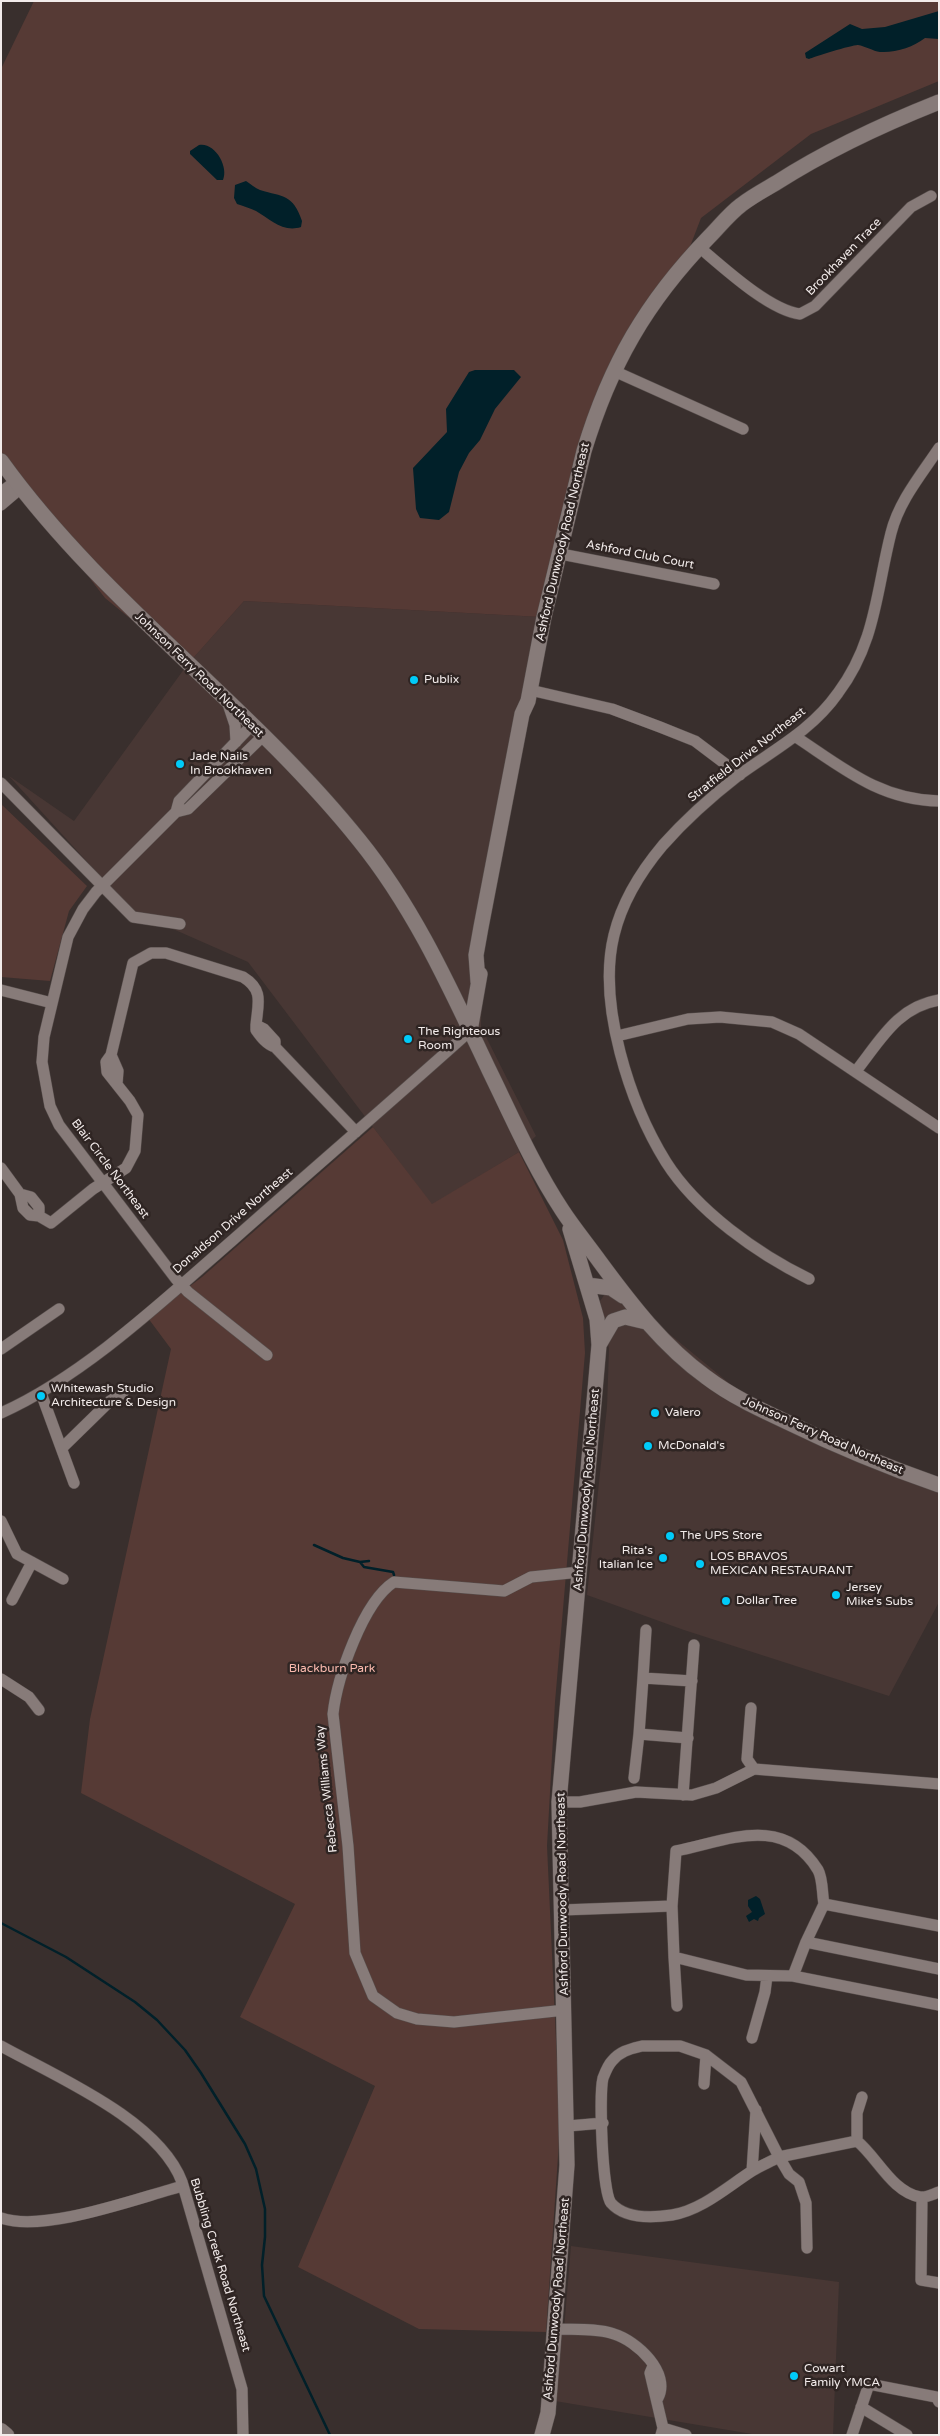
<!DOCTYPE html>
<style>
body{margin:0}
#map{position:relative;width:940px;height:2436px;overflow:hidden;background:#392f2d;font-family:"Varela Round",sans-serif}
canvas{display:block}
.frame{position:absolute;inset:0;border:2px solid #f2ebea;pointer-events:none}
</style>
<div id="map">
<canvas width="940" height="2436"></canvas>
<div class="frame"></div>
</div>
<script>
const ctx = document.querySelector('canvas').getContext('2d');
ctx.lineJoin = 'round';
function fillPath(path, color) { ctx.fillStyle = color; ctx.fill(path, 'evenodd'); }
function strokePath(path, color, width, dash) { ctx.strokeStyle = color; ctx.lineWidth = width; ctx.lineCap = dash ? 'butt' : 'round'; ctx.setLineDash(dash || []); ctx.stroke(path); }
function write(font, color, halo, rows, align = 'center') {
  ctx.font = font + ' "Varela Round",sans-serif'; ctx.lineWidth = 5; ctx.setLineDash([]); ctx.textBaseline = 'middle'; ctx.strokeStyle = halo; ctx.fillStyle = color; for (const [text, x, y, turn = 0] of rows) {
    ctx.save(); ctx.translate(x, y); ctx.rotate((+turn || 0) * Math.PI / 180); ctx.textAlign = isNaN(turn) ? turn : align; if (halo) ctx.strokeText(text, 0, 0); ctx.fillText(text, 0, 0); ctx.restore();
  }
}
const built = new Path2D(`
 M244 601 541 617 483 925 481 1027 536 1136 519 1152 432 1205 248 962 173 929 142 922 9 776 74 821 187 665Z
 M615 1280 644 1313 746 1397 939 1483V1602L889 1696 684 1630 587 1595 607 1407 609 1349 600 1301Z
 M571 2246 839 2282 833 2435H758L555 2401 559 2339 564 2330Z`);
const green = new Path2D(`
 M34 1H939V81L811 134 701 218 686 257 619 355 541 617 244 601 187 665 105 598 1 463V69Z
 M1 804 87 886 69 911 50 981 1 977Z
 M373 1127 432 1204 519 1152 563 1240 583 1318 585 1353 555 1702 547 1846 560 2127 546 2332 419 2329 298 2267 375 2086 240 2017 295 1904 81 1793 90 1719 171 1349 148 1318 202 1277Z`);
const water = new Path2D(`
 M939 11V39L925 38C913 47 896 53 880 52 873 51 865 46 858 45 855 44 813 57 809 59L806 58 805 53 850 24 862 29 885 27Z
 M199 145C215 142 229 167 223 180H217L190 154V151Z
 M246 181C251 184 255 188 260 190 283 197 293 194 302 221L301 227C283 233 270 219 256 211 250 208 243 206 237 204L234 198 235 185Z
 M475 370H514L521 377 495 409 480 440 469 453 459 472 449 512 439 520 420 518 416 509 413 468 447 432 446 409 469 372Z
 M756 1896 760 1899 765 1914 759 1918 758 1921 754 1919 749 1922 746 1916 752 1912 748 1906V1900Z`);
const stream = new Path2D(`
 M314 1545 343 1558 360 1562 364 1567 393 1572 394 1575
 M360 1562 369 1561
 M1 1923 66 1957 135 2002 157 2020 185 2050 201 2073 245 2144 256 2169 265 2209V2237L262 2265 264 2296 330 2435`);
const minor = new Path2D(`
 M699 247C724 268 769 310 800 314L815 306 911 207 931 196
 M614 371 743 429
 M1 492 16 481
 M1 505 21 488
 M561 554 714 584
 M530 690 612 709 660 727 695 741 740 775
 M227 701 235 725 236 742
 M252 725 179 801 176 812 96 892 83 909 68 937 44 1037 42 1062 50 1106 59 1125 176 1279 188 1292 267 1355
 M796 737C843 768 880 800 939 801
 M1 783 133 917 180 924
 M176 812 188 809 263 736
 M1 990 52 1003
 M256 1025 264 1029 275 1041V1047C267 1045 261 1037 256 1030Z
 M617 1036 688 1019 720 1017 772 1022 799 1034 939 1128
 M275 1047 356 1132
 M111 1055 118 1071 117 1084
 M856 1071C880 1041 897 1007 939 1000
 M1 1168 20 1194 23 1208 30 1215 39 1216 51 1223 93 1189 126 1168 135 1151 138 1115 130 1101 107 1072 106 1062 111 1055 133 963 151 953H166L243 977C264 990 258 1003 256 1025
 M20 1194 31 1197 39 1207V1216
 M809 1279C758 1254 697 1211 666 1162 630 1104 597 1004 614 935 622 902 642 870 663 845 686 819 712 796 739 775 775 749 812 730 838 693 876 642 876 592 891 533 899 501 921 475 939 448
 M1 1349 59 1309
 M41 1393 74 1483
 M1 1413C84 1376 165 1299 234 1239 313 1169 392 1101 470 1031
 M62 1448 110 1401 123 1393
 M1 1521 17 1554 63 1579
 M12 1600 32 1562
 M646 1630 643 1678 692 1681
 M643 1678 639 1734 688 1738
 M1 1679 29 1697 39 1710
 M751 1708 747 1759 754 1769
 M634 1778 639 1734
 M683 1795 694 1645
 M559 1802H580L636 1792 692 1795 716 1788 754 1769 939 1784
 M824 1904 806 1942 939 1969
 M562 1910 672 1906
 M939 1926 824 1904C822 1894 823 1879 818 1870 783 1813 727 1841 676 1851L672 1906 674 1957 746 1975 793 1976 939 2005
 M674 1957 677 2006
 M793 1976 806 1942
 M565 2010 454 2022 417 2019 397 2013 373 1996 355 1953 348 1846 333 1714C337 1678 363 1602 394 1582L504 1591 531 1577 580 1572
 M752 2038 765 1992 767 1976
 M1 2046C57 2077 159 2120 182 2182L242 2389 243 2435
 M642 2046H680L706 2055 741 2082 779 2157C770 2162 760 2166 752 2171 727 2187 702 2210 672 2215 652 2218 625 2219 611 2203 602 2192 599 2094 603 2078 605 2073 608 2065 612 2061 620 2051 630 2049 642 2046Z
 M704 2084 706 2055
 M862 2097 857 2113V2141C877 2157 892 2192 920 2197 926 2198 933 2194 939 2192
 M568 2126 603 2123
 M752 2171 756 2110
 M922 2197 921 2280 939 2283
 M1 2218C45 2233 137 2198 183 2186
 M807 2248 806 2203 799 2182 789 2174 779 2157 857 2141
 M555 2329C574 2330 596 2328 614 2334 637 2341 671 2373 658 2398
 M653 2366 650 2373 663 2428 661 2435
 M861 2407 907 2435
 M663 2428 686 2435
 M852 2435 869 2384 936 2397 939 2402`);
const tertiary = new Path2D(`
 M1 2430 7 2435`);
const secondary = new Path2D(`
 M1 461C103 603 250 704 359 840 415 909 451 990 489 1070 512 1117 533 1166 562 1210 573 1227 587 1244 600 1262 631 1304 663 1346 706 1377 731 1396 759 1409 787 1422 836 1446 887 1467 939 1485
 M478 982 476 955 481 927 522 714 528 701 544 617 584 451C610 365 646 302 709 237 719 227 729 214 741 205 751 197 764 190 776 183 829 149 881 125 939 102
 M470 1031 480 974
 M587 1285 611 1288 623 1296
 M599 1345 613 1321 625 1317 646 1322
 M542 2435 548 2413 567 2165 559 1802 599 1345 597 1319 570 1229`);
const markers = [
 [414,680,5,"#00cbf9"],
 [180,764,5,"#00cbf9"],
 [408,1039,5,"#00cbf9"],
 [41,1396,5,"#00cbf9"],
 [655,1413,5,"#00cbf9"],
 [648,1446,5,"#00cbf9"],
 [670,1536,5,"#00cbf9"],
 [663,1558,5,"#00cbf9"],
 [700,1564,5,"#00cbf9"],
 [836,1595,5,"#00cbf9"],
 [726,1601,5,"#00cbf9"],
 [794,2376,5,"#00cbf9"]
];
const streetNames = [
 ["Brookhaven Trace",844,257,-46],
 ["Ashford Dunwoody Road Northeast",563,542,-77],
 ["Ashford Club Court",640,555,11],
 ["Johnson Ferry Road Northeast",199,675,44],
 ["Stratfield Drive Northeast",747,755,-38],
 ["Blair Circle Northeast",110,1169,53],
 ["Donaldson Drive Northeast",233,1221,-41],
 ["Johnson Ferry Road Northeast",823,1436,24],
 ["Ashford Dunwoody Road Northeast",587,1490,-85],
 ["Rebecca Williams Way",327,1789,-96],
 ["Ashford Dunwoody Road Northeast",563,1894,-91],
 ["Bubbling Creek Road Northeast",220,2265,73],
 ["Ashford Dunwoody Road Northeast",557,2299,-85]
];
const poiNames = [
 ["Publix",424,680],
 ["Jade Nails",190,757],
 ["In Brookhaven",190,771],
 ["The Righteous",418,1032],
 ["Room",418,1046],
 ["Whitewash Studio",51,1389],
 ["Architecture & Design",51,1403],
 ["Valero",665,1413],
 ["McDonald's",658,1446],
 ["The UPS Store",680,1536],
 ["Rita's",653,1551,"right"],
 ["Italian Ice",653,1565,"right"],
 ["LOS BRAVOS",710,1557],
 ["MEXICAN RESTAURANT",710,1571],
 ["Jersey",846,1588],
 ["Mike's Subs",846,1602],
 ["Dollar Tree",736,1601],
 ["Cowart",804,2369],
 ["Family YMCA",804,2383]
];
const parkNames = [
 ["Blackburn Park",332,1669]
];
fillPath(built, '#483734');
fillPath(green, '#563a35');
fillPath(water, '#012029');
strokePath(stream, '#012029', 2.5);
strokePath(minor, '#574e4c', 12);
strokePath(tertiary, '#574e4c', 15);
strokePath(secondary, '#574e4c', 16);
strokePath(minor, '#877b79', 11);
strokePath(tertiary, '#877b79', 14);
strokePath(secondary, '#877b79', 15);
for (const [x, y, r, color] of markers) { const dot = new Path2D(); dot.arc(x, y, r, 0, 2 * Math.PI); ctx.fillStyle = color; ctx.fill(dot); strokePath(dot, '#2f2523', 2); }
write('12px', '#f2ebea', '#2f2523', streetNames);
write('12px', '#f2ebea', '#2f2523', poiNames, 'left');
write('12px', '#fbbaae', '#2f2523', parkNames);
</script>
